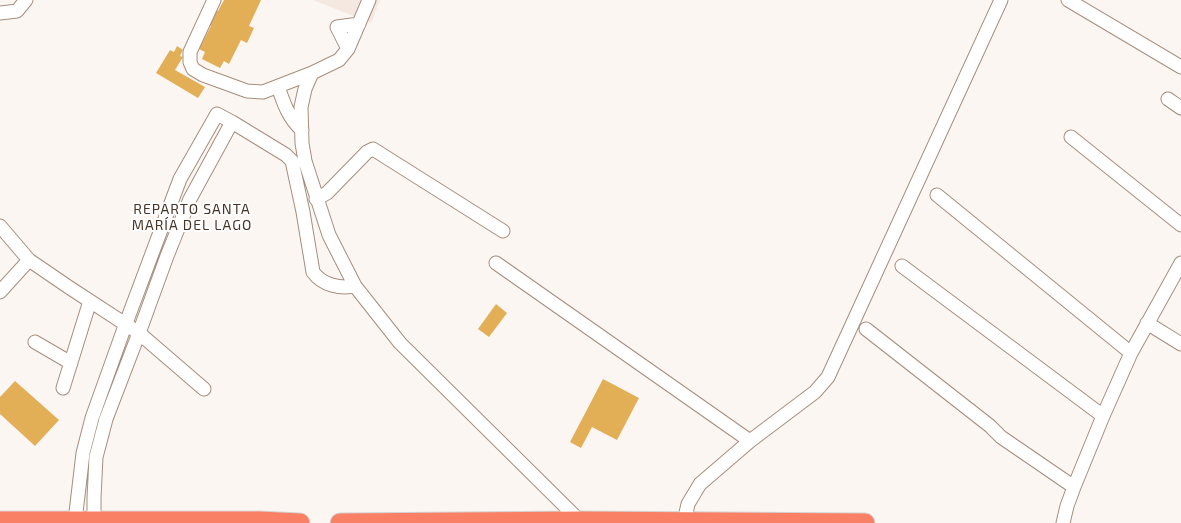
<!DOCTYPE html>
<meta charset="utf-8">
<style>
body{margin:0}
canvas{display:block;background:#fcf6f3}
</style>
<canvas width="1181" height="523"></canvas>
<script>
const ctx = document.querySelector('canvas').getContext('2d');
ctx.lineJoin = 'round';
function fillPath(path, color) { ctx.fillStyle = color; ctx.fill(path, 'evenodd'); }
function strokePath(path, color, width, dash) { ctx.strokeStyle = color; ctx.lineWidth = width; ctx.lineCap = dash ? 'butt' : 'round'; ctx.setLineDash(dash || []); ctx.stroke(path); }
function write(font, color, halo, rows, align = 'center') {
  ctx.font = font + ' "Exo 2",sans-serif'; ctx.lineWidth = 4; ctx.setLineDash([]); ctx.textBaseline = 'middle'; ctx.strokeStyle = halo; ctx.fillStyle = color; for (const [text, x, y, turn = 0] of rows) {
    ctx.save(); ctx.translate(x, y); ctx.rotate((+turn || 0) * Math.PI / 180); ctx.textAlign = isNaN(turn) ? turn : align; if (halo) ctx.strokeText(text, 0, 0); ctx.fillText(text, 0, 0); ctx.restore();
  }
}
const built = new Path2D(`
 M313 0H380L371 23Z`);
const building = new Path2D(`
 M224 0H261L249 26 254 28 247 43 241 40 229 64 224 61 220 68 202 59 205 52 199 49 211 26 204 23 212 8 218 11Z
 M177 46 183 50 180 56 183 57 175 70 205 87 198 98 156 73 170 50 174 52Z
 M496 304 507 313 489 337 478 329Z
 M603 379 639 398 617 440 592 427 581 448 570 442Z
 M15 381 59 420 35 446 0 414V397Z`);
const minor = new Path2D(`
 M214 0 190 52V62L193 69 203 75 247 91 263 92 312 73 339 60 348 49 369 0
 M1068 0 1181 67
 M0 13 17 11 26 0
 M348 49 337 27 359 24
 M312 73 305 89 301 107 302 143 305 161 329 235 355 286 400 343 580 521
 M278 86C283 102 289 119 302 130
 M1168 99 1181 108
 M232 122 286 155 292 161 303 212 313 272C322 285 340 289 355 286
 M1071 137 1181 225
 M937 195 1131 353
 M316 199 327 193 367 152 373 149 503 231
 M0 226 29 260 70 288 139 333 204 389
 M496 263 750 441
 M902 266 1103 416
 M0 292 29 260
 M1147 323 1181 344
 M866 329 990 426 1001 437 1074 487
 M35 342 71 363
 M63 388 90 301
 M75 521 83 453 92 418 126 323 180 179 217 114 232 122 190 199 167 256 139 333 106 419 96 457 94 498V522
 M684 522 688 504 700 484 750 441 815 392 828 377 1001 0
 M1063 523 1067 506 1074 487 1103 416 1131 353 1181 263`);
const highway = new Path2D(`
 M0 521H259L300 523
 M340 523 580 521 865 523`);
const neighbourhoodNames = [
 ["REPARTO SANTA",192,209],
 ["MARÍA DEL LAGO",192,225]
];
fillPath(built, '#f5e8e0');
fillPath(building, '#e2af56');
strokePath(minor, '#a68e7e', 15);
strokePath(highway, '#d4d3d2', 21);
strokePath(minor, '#fff', 13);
strokePath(highway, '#f98064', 19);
ctx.letterSpacing = '1px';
write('14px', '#483426', '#fff', neighbourhoodNames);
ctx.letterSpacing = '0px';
</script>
